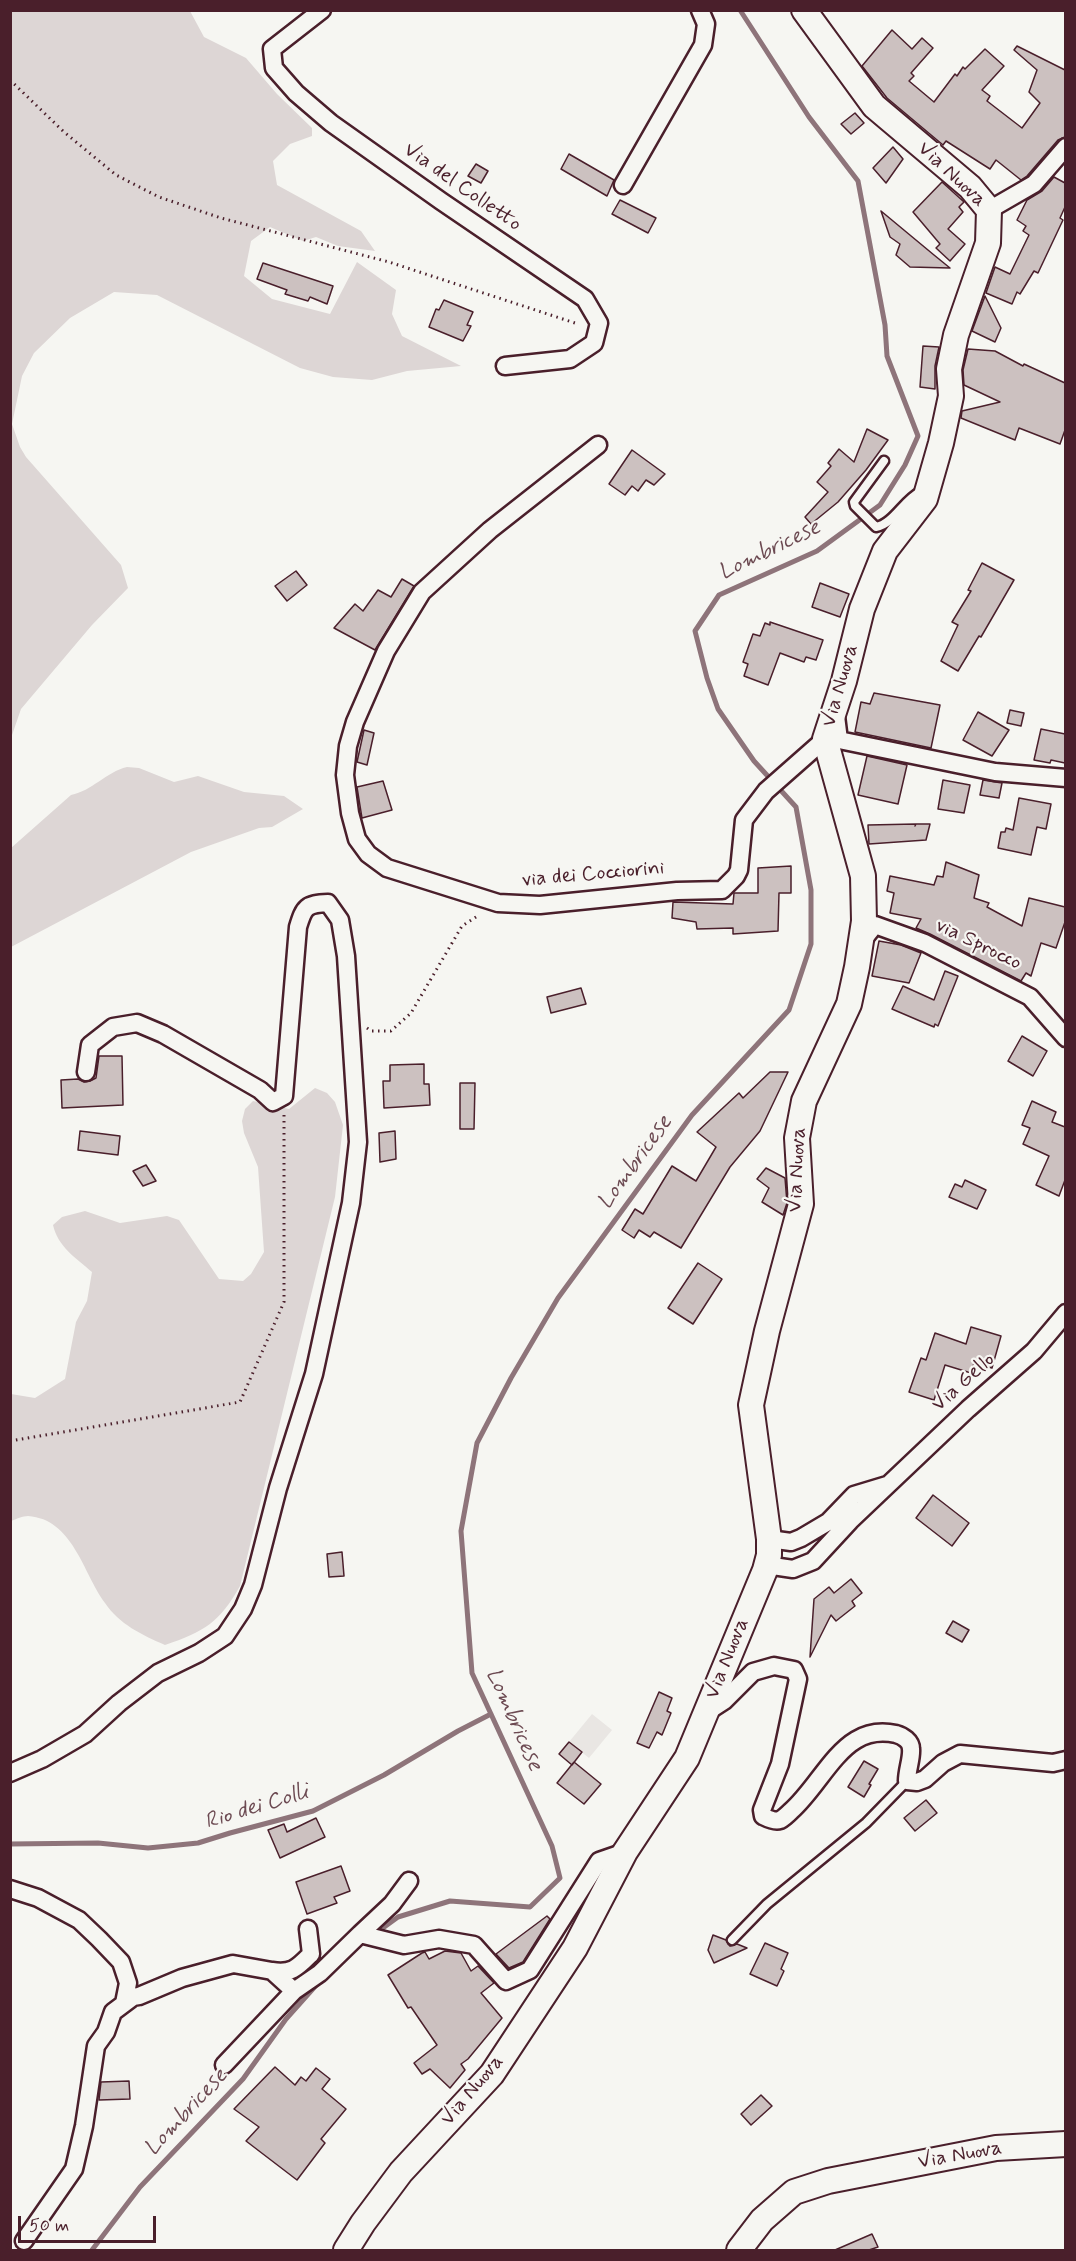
<!DOCTYPE html>
<style>
body{margin:0}
#map{position:relative;width:1076px;height:2261px;overflow:hidden;background:#f6f6f2;font-family:Mynerve,sans-serif}
canvas{display:block}
.frame{position:absolute;inset:0;border:12px solid #4a1f2b;pointer-events:none}
.scale{position:absolute;left:18px;top:2216px;width:138px;height:27px;box-sizing:border-box;border:3px solid #4a1f2b;border-top:0;padding-left:8px;font-size:18px;line-height:21px;white-space:nowrap;color:#4a1f2b;-webkit-text-stroke:4px #f6f6f2;paint-order:stroke}
</style>
<div id="map">
<canvas width="1076" height="2261"></canvas>
<div class="frame"></div>
<div class="scale">50 m</div>
</div>
<script>
const ctx = document.querySelector('canvas').getContext('2d');
ctx.lineJoin = 'round';
function fillPath(path, color) { ctx.fillStyle = color; ctx.fill(path, 'evenodd'); }
function strokePath(path, color, width, dash) { ctx.strokeStyle = color; ctx.lineWidth = width; ctx.lineCap = dash ? 'butt' : 'round'; ctx.setLineDash(dash || []); ctx.stroke(path); }
function write(font, color, halo, rows, align = 'center') {
  ctx.font = font + ' Mynerve,sans-serif'; ctx.lineWidth = 4.5; ctx.setLineDash([]); ctx.textBaseline = 'middle'; ctx.strokeStyle = halo; ctx.fillStyle = color; for (const [text, x, y, turn = 0] of rows) {
    ctx.save(); ctx.translate(x, y); ctx.rotate((+turn || 0) * Math.PI / 180); ctx.textAlign = isNaN(turn) ? turn : align; if (halo) ctx.strokeText(text, 0, 0); ctx.fillText(text, 0, 0); ctx.restore();
  }
}
const built = new Path2D(`
 M592 1714 612 1730 589 1758 569 1742Z`);
const green = new Path2D(`
 M11 10 190 11 204 37 246 58 277 94 312 128V136L290 144 273 161 277 185 361 231 375 251 338 246 316 237 303 241 270 227 251 241 244 276 272 299 330 314 357 262 396 290 392 314 402 336 461 366 407 371 372 380 333 377 300 368 157 295 114 292 70 318 34 353 22 376 12 424 20 447 26 457 121 565 128 588 92 625 21 709 11 738Z
 M127 767 139 768 174 782 198 776 244 792 284 796 303 809 272 827 259 828 191 852 11 947V848L71 795C92 791 106 772 127 767Z
 M315 1088 327 1093 335 1102 343 1125 335 1197 240 1586C220 1622 204 1632 165 1645 142 1635 119 1624 105 1603 83 1573 73 1519 28 1516 23 1516 16 1519 11 1521V1394L35 1398 65 1379 76 1322 87 1301 92 1272C76 1258 58 1247 53 1225L62 1217 85 1211 120 1223 167 1216 179 1220 219 1279 243 1281 251 1274 264 1252 258 1167 244 1133 242 1121 245 1109 253 1101 289 1109Z`);
const stream = new Path2D(`
 M10 1844 98 1843 148 1848 198 1843 230 1833 313 1811 384 1775 458 1731 491 1714
 M376 1933 398 1917 450 1901 530 1907 560 1878 552 1846 472 1673 461 1531 477 1443 511 1378 558 1298 692 1115 789 1010 811 944V890L796 807 754 761 718 709 707 678 695 631 719 595 817 551 880 505 905 465 918 436 887 356 885 325 858 181 809 117 740 10
 M92 2250 140 2187 243 2079 286 2019 319 1982`);
const building = new Path2D(`
 M892 30 912 49 922 38 933 48 911 73 914 76 909 81 934 102 955 74 957 76 963 67 965 69 985 49 1004 66 982 90 990 96 987 101 1022 128 1040 103 1029 92 1037 70 1014 50 1017 46 1065 70V137L1058 140 1027 176 1021 180 996 160 990 169 946 141 943 145 887 98 862 66Z
 M855 113 864 123 851 134 841 124Z
 M893 147 903 159 886 183 873 168Z
 M569 154 614 180 607 196 561 169Z
 M476 164 488 171 481 183 468 176Z
 M1054 177 1065 183V207L1060 218 1063 220 1038 273 1034 271 1020 294 1017 292 1012 304 986 293 995 267 1010 274 1029 235 1023 231 1026 226 1017 220 1027 200 1042 191Z
 M942 182 964 202 959 207 963 212 948 229 965 244 950 261 936 248 940 244 913 212Z
 M620 200 656 218 648 233 612 214Z
 M881 211 934 255 950 268 910 267 896 255 900 244 890 237Z
 M263 263 333 286 327 304 310 297 308 301 285 294 287 290 257 279Z
 M985 296 1001 328 995 342 972 331Z
 M444 300 473 312 467 325 471 326 463 341 429 327 436 309 439 310Z
 M923 346 939 347 935 366V389L920 387Z
 M968 349 995 351 1023 366 1024 364 1065 383V430L1060 444 1019 428 1015 440 961 418 962 411 1000 402 964 385 963 370Z
 M867 429 888 440 866 470 838 502 811 524 805 517 828 492 817 482 831 466 828 463 839 449 854 462Z
 M632 450 665 474 654 485 646 480 638 491 632 486 625 495 609 484Z
 M982 563 1014 580 981 637 979 636 958 671 941 661 958 625 952 622 971 591 968 590Z
 M296 571 307 585 287 601 275 586Z
 M402 579 414 586 375 650 334 628 355 604 363 611 378 590 391 597Z
 M820 583 849 594 840 617 812 607Z
 M770 622 823 640 816 660 806 657 804 662 780 653 768 685 744 676 748 664 743 662 753 634 760 636 765 623 770 625Z
 M874 693 940 705 931 748 855 732 861 702 870 704Z
 M1010 710 1024 713 1021 726 1007 723Z
 M978 712 1009 730 992 756 963 740Z
 M1041 729 1065 734V763L1051 760 1050 763 1034 760Z
 M364 730 374 733 367 765 357 762Z
 M867 756 907 765 898 804 858 795Z
 M943 780 970 785 964 813 938 809Z
 M983 780 1002 783 999 798 980 795Z
 M383 781 392 810 362 818 357 787Z
 M1019 798 1051 804 1046 829 1037 827 1031 855 998 848 1001 832H1005L1006 828 1013 830Z
 M916 824H930L926 840 869 844 868 825 916 824 915 826Z
 M946 862 979 875 974 898 989 903 987 907 1022 926 1029 898 1065 907V922L1056 948 1041 943 1031 976 1026 973 1021 981 930 934 916 928 921 919 890 913 894 893 887 891 890 876 934 885 937 876 943 877Z
 M791 866V893H779L778 931 733 934V928L697 929 696 922 672 918 673 902 733 904 734 893H758V868Z
 M879 941 901 945 921 953 909 983 872 976Z
 M945 971 958 976 938 1026 935 1024 934 1027 892 1009 903 986 934 1000Z
 M581 988 586 1004 551 1013 547 997Z
 M1022 1036 1047 1051 1033 1076 1008 1061Z
 M99 1056H122L123 1105 62 1108 61 1080 78 1079 84 1082 90 1081 96 1078Z
 M424 1064V1084H429L430 1105 384 1108 383 1081H390V1065Z
 M770 1072H788L760 1131 730 1167 681 1248 654 1232 650 1237 639 1230 634 1238 622 1230 635 1209 643 1214 672 1166 696 1181 716 1147 697 1132 739 1093 743 1098Z
 M460 1083H475L474 1129H460Z
 M1032 1101 1056 1112 1052 1122 1065 1127V1180L1059 1196 1036 1185 1049 1156 1023 1144 1030 1128 1022 1125Z
 M80 1131 120 1136 118 1155 78 1150Z
 M395 1131 396 1159 380 1162 379 1133Z
 M146 1165 156 1181 143 1186 133 1171Z
 M766 1168 785 1178 787 1203 783 1215 762 1202 769 1188 757 1179Z
 M965 1180 986 1190 977 1209 949 1197 955 1184 962 1187Z
 M698 1263 722 1279 693 1324 668 1308Z
 M971 1327 1001 1336 992 1368 974 1363 971 1373 945 1365 934 1400 909 1392 921 1358 926 1360 935 1333 966 1344Z
 M933 1495 969 1523 952 1546 916 1518Z
 M342 1552 344 1576 329 1577 327 1554Z
 M851 1579 862 1593 852 1601 855 1606 836 1621 831 1615 810 1657 814 1599 829 1587 834 1593Z
 M953 1621 969 1630 962 1642 946 1633Z
 M659 1692 672 1698 667 1711 671 1713 662 1735 657 1732 649 1748 637 1743Z
 M569 1742 582 1752 572 1765 559 1754Z
 M864 1761 878 1769 869 1784 871 1785 864 1797 848 1787Z
 M574 1762 601 1784 584 1804 557 1783Z
 M926 1800 937 1813 915 1831 904 1818Z
 M316 1818 325 1837 280 1858 268 1830 284 1824 287 1832Z
 M341 1866 350 1891 334 1897 337 1903 307 1914 296 1882Z
 M547 1916 550 1919 523 1962 509 1968 496 1954Z
 M713 1935 726 1940 730 1946 737 1944 747 1948 714 1963 708 1950Z
 M765 1943 788 1953 781 1969 784 1971 777 1986 750 1974Z
 M445 1951 461 1953 471 1971 478 1966 494 1983 481 1993 502 2018 468 2059 461 2064 465 2070 450 2088 430 2069 422 2074 414 2063 437 2045 411 2007 408 2008 388 1975 422 1953 425 1952 429 1959Z
 M275 2067 295 2085 301 2077 306 2081 316 2068 330 2079 322 2089 346 2109 321 2139 325 2143 297 2180 246 2141 259 2127 234 2109Z
 M129 2081 130 2099 99 2100 101 2082Z
 M761 2095 772 2106 751 2125 741 2114Z
 M872 2234 878 2247 869 2250H835Z`);
const path = new Path2D(`
 M10 80 64 132 116 175 159 197 221 218 389 262 578 324
 M367 1028 371 1031H391L411 1013 462 926 479 915
 M10 1441 240 1402 284 1302V1115`);
const lane = new Path2D(`
 M884 461 854 502 855 506 876 527C893 524 904 500 920 492
 M732 1940 767 1904 866 1823 907 1781`);
const street = new Path2D(`
 M322 10 272 49 274 68 296 93 331 123 441 201 585 299 599 323 594 343 570 359 505 366
 M623 185 703 45 706 24 700 10
 M989 210 1034 184 1066 147
 M598 445 490 530 422 592 386 651 355 722 348 746 345 775 350 813 357 839 368 854 387 868 498 903 540 905 677 891 722 890 736 876 739 870 744 820 766 791 825 739
 M836 716 839 740 995 772 1066 778
 M863 940 875 925 925 943 1030 997 1066 1038
 M769 1539 791 1542 801 1538 828 1522 854 1495 887 1485
 M766 1565 793 1569 813 1561 850 1521 968 1409 1034 1351 1066 1313
 M707 1712 724 1701 753 1672 774 1666 794 1670 798 1679 780 1764 762 1810 763 1816C767 1818 774 1822 780 1820 784 1818 788 1814 791 1811 814 1791 831 1755 856 1740 869 1732 882 1731 896 1734 903 1736 911 1741 911 1749 912 1758 907 1770 907 1781L917 1782 925 1779 943 1763 960 1754 1053 1763 1066 1760
 M10 1773 42 1759 85 1734 119 1703 158 1673 199 1653 225 1636 243 1609 253 1585 278 1488 314 1374 351 1203 358 1142 346 956 340 920 328 903C306 904 304 907 298 927L284 1096 273 1102 260 1090 163 1034 137 1023 113 1027 90 1045 86 1072
 M10 1889 38 1898 79 1920 99 1939 121 1962 128 1983 124 2003
 M360 1934 392 1904 409 1881
 M272 1971C292 1974 297 1968 311 1954L308 1929
 M224 2065 294 1991
 M24 2241 74 2169 84 2126 96 2046 106 2032 113 2012 133 1997 139 1996 182 1978 233 1964 272 1971 294 1991 320 1973 360 1934 404 1945 439 1939 474 1945 506 1981 530 1970 599 1861 625 1852`);
const secondary = new Path2D(`
 M346 2250 363 2223 401 2172 492 2074 575 1948 625 1852 687 1758 765 1570 769 1555V1539L751 1405 767 1331 801 1204 797 1138 804 1101 849 1004 857 967 864 921 863 876 825 739 844 681 862 609 885 551 925 499 941 443 951 396 949 369 956 335 988 243 989 210 970 187 874 106 804 10
 M739 2250 762 2220 794 2192 828 2181 996 2148 1066 2144`);
const streetNames = [
 ["Via Nuova",951,175,43],
 ["Via del Colletto",462,188,35],
 ["Via Nuova",841,686,-74],
 ["via dei Cocciorini",593,875,-5],
 ["via Sprocco",978,945,26],
 ["Via Nuova",798,1170,-87],
 ["Via Gello",964,1383,-42],
 ["Via Nuova",728,1659,-68],
 ["Via Nuova",473,2091,-50],
 ["Via Nuova",960,2156,-10]
];
const waterNames = [
 ["Lombricese",770,551,-26],
 ["Lombricese",636,1163,-54],
 ["Lombricese",513,1720,66],
 ["Rio dei Colli",257,1808,-17],
 ["Lombricese",187,2113,-47]
];
fillPath(built, '#e9e6e3');
fillPath(green, '#ddd6d5');
strokePath(stream, '#8e747a', 5);
fillPath(building, '#ccc1c0');
strokePath(building, '#4a1f2b', 1.5);
strokePath(lane, '#4a1f2b', 13);
strokePath(street, '#4a1f2b', 21);
strokePath(secondary, '#4a1f2b', 28);
strokePath(path, '#4a1f2b', 3, [1.5, 4.5]);
strokePath(lane, '#f6f6f2', 8);
strokePath(street, '#f6f6f2', 16);
strokePath(secondary, '#f6f6f2', 24);
write('21px', '#4a1f2b', '#f6f6f2', streetNames);
write('italic 22px', '#6c4a52', '#f6f6f2', waterNames);
</script>
